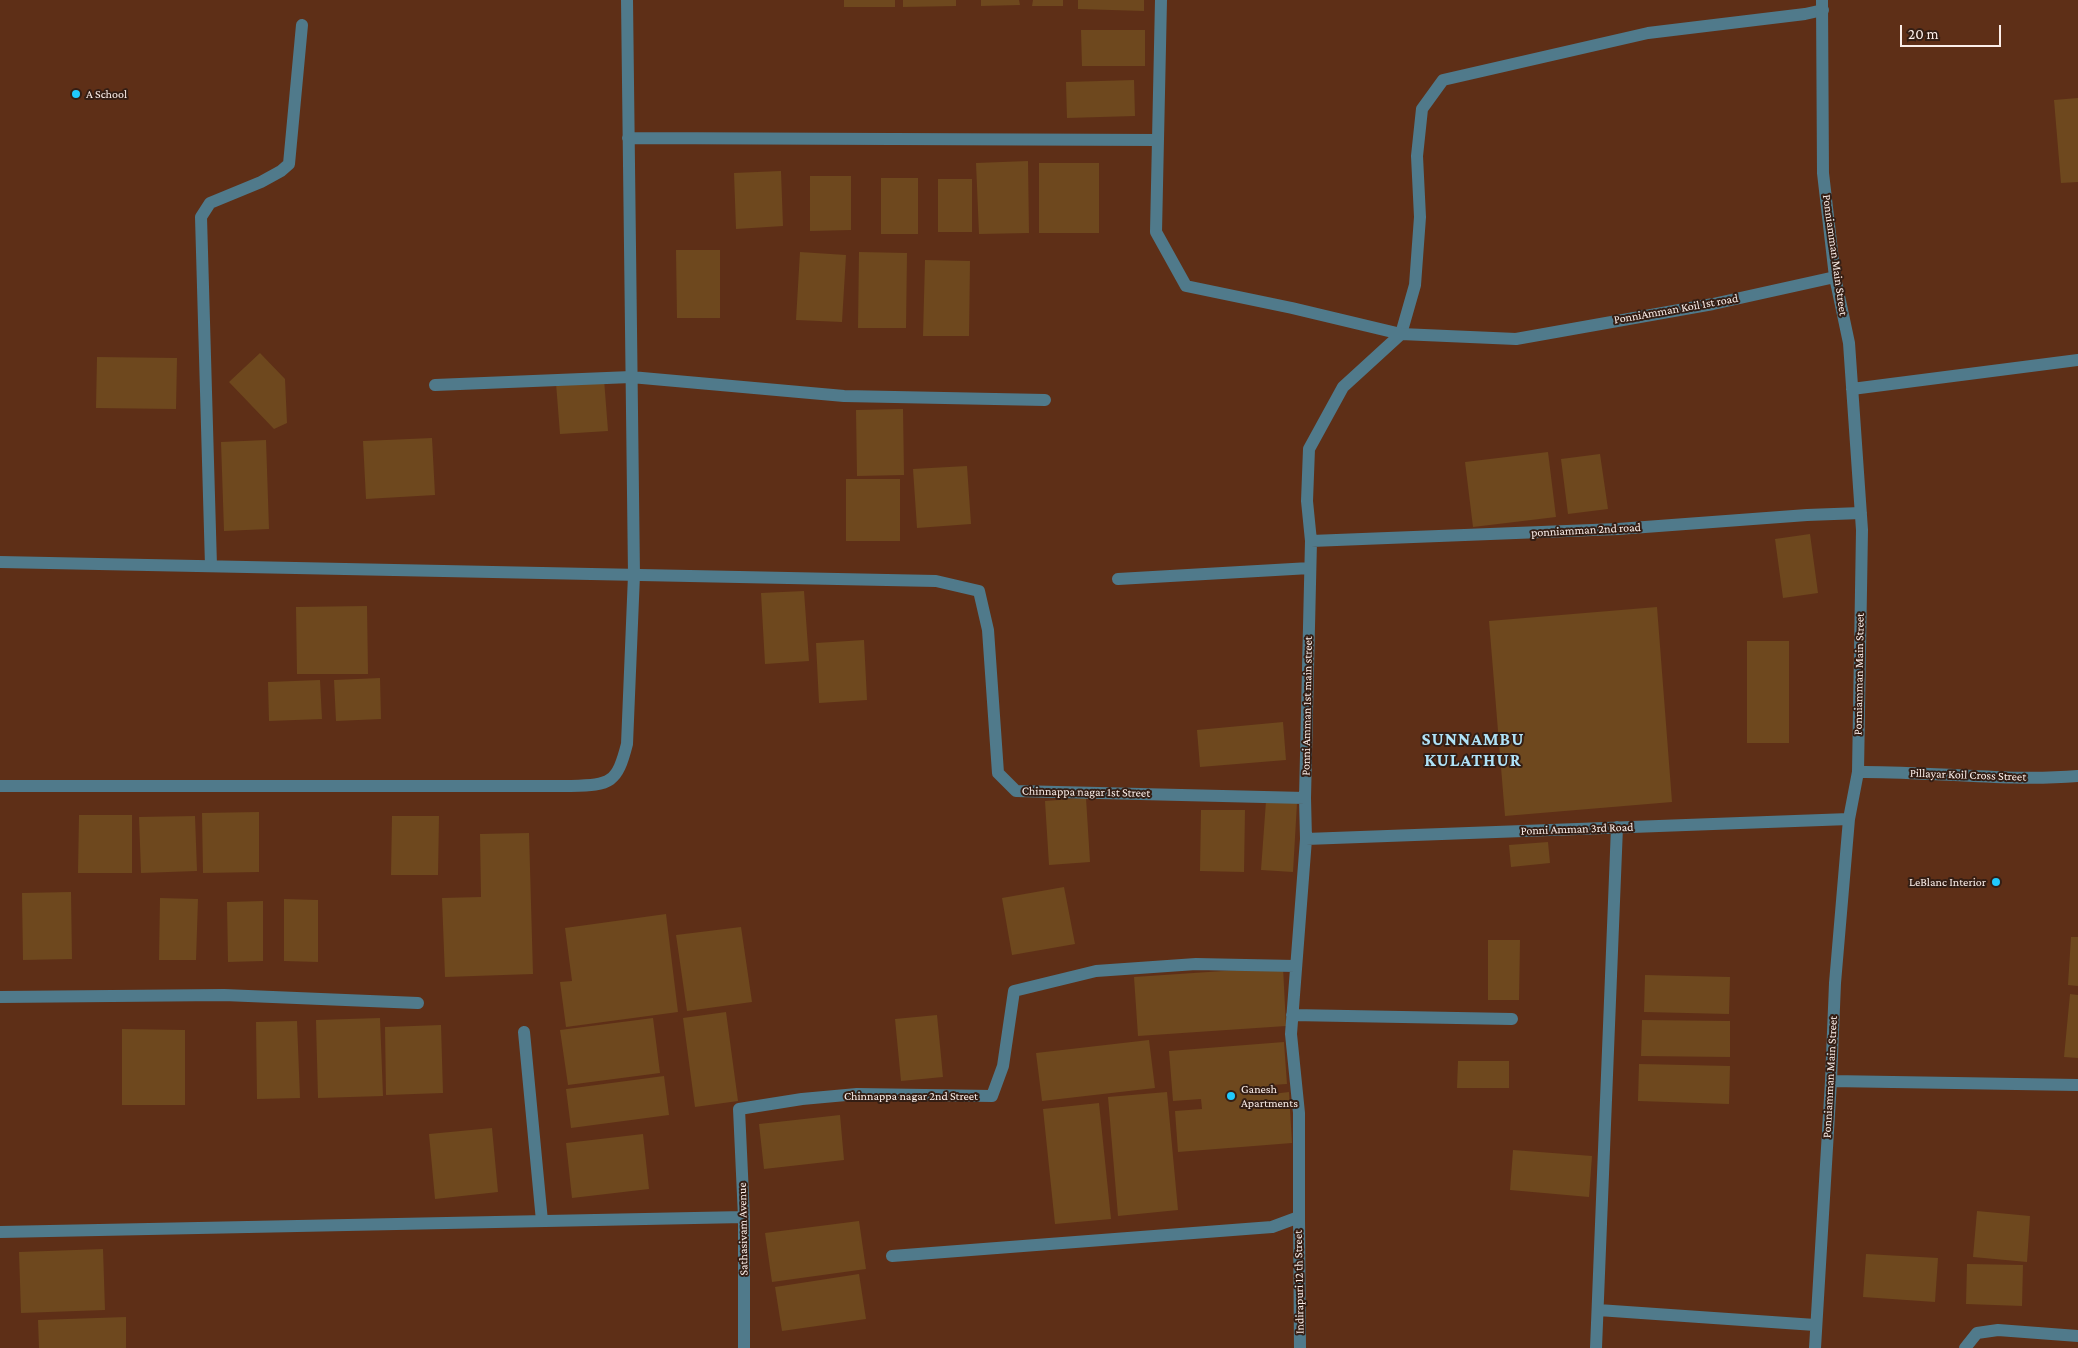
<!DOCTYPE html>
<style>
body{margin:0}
#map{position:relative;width:2078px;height:1348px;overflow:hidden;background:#5e2f17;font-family:"Crimson Pro",serif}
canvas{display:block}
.scale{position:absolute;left:1900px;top:25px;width:101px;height:22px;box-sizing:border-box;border:2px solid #fbeee9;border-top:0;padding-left:6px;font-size:15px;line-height:18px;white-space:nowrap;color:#fbeee9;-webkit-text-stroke:4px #341e14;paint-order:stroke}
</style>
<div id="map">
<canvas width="2078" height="1348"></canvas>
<div class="scale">20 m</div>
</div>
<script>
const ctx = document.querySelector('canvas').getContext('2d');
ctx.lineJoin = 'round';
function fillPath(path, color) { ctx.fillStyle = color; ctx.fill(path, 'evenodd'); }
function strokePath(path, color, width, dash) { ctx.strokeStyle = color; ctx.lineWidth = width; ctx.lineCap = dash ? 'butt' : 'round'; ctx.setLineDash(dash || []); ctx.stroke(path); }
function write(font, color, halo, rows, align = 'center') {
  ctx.font = font + ' "Crimson Pro",serif'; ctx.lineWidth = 4; ctx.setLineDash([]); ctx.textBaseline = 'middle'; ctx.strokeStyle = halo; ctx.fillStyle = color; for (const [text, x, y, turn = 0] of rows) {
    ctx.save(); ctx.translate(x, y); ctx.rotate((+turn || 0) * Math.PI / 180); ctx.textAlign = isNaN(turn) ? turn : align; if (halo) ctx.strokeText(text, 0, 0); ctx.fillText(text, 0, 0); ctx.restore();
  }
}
const building = new Path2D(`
 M844 0H895V7H844Z
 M903 0H956V6L903 7Z
 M981 0H1019L1020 5 981 6Z
 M1033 0H1063V6H1032Z
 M1078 0H1144V11L1078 9Z
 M1081 30H1145V66H1082Z
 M1134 80 1135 116 1067 118 1066 82Z
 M2078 98V182L2061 183 2054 100Z
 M1028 161 1029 233 979 234 976 163Z
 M1039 163H1099V233H1039Z
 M781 171 783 226 736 229 734 173Z
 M810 176H851V230L810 231Z
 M881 178H918V234H881Z
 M938 179H972V232H938Z
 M676 250H720V318H677Z
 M800 252 846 255 842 322 796 320Z
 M859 252 907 253 906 328H858Z
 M925 260 970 261 969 336H923Z
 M260 353 285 379 287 423 274 429 229 382Z
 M97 357 177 358 176 409 96 408Z
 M604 379 608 431 560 434 556 383Z
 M903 409 904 475 857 476 856 410Z
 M432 438 435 495 366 499 363 441Z
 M266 440 269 529 224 531 221 442Z
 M1548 452 1556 517 1473 527 1465 462Z
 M1600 454 1608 509 1568 514 1561 459Z
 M967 466 971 524 917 528 913 469Z
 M846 479H900V541H846Z
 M1810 534 1818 593 1783 598 1775 539Z
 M804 591 809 661 765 664 761 593Z
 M367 606 368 674H297L296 607Z
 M1657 607 1672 802 1505 816 1489 621Z
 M864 640 867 700 819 703 816 643Z
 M1747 641H1789V743H1747Z
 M380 678 381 719 336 721 334 680Z
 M320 680 322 719 269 721 268 682Z
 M1283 722 1286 760 1200 767 1197 730Z
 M1086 798 1090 862 1049 865 1045 801Z
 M1266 801 1297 803 1293 872 1261 870Z
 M1201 810H1245L1244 872 1200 871Z
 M259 812V872L203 873 202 813Z
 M79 815H132V873H78Z
 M195 816 197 871 141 873 139 817Z
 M392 816H439L438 875H391Z
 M529 833 533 974 445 977 442 898 481 897 480 834Z
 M1548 842 1550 863 1511 867 1509 845Z
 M1064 887 1075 944 1012 955 1002 898Z
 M71 892 72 959 23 960 22 893Z
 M160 898 198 899 196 960H159Z
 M284 899 318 900V962L284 961Z
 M263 901V961L228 962 227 902Z
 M666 914 678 1012 566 1027 560 982 572 981 565 928Z
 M741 927 752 1002 687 1011 676 935Z
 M2071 937H2078V986L2068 985Z
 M1488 940H1520L1519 1000H1488Z
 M1283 967 1286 1026 1138 1036 1134 977Z
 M1645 975 1730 977 1729 1014 1644 1012Z
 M2070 994 2078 995V1058L2064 1057Z
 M726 1012 738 1101 695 1107 683 1018Z
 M937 1015 943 1077 901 1081 895 1019Z
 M380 1018 383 1096 318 1098 316 1020Z
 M653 1018 660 1073 568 1085 560 1030Z
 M1642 1020 1730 1021V1057L1641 1056Z
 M297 1021 300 1098 257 1099 256 1022Z
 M441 1025 443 1093 386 1095 385 1027Z
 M122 1029 185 1030V1105H122Z
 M1149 1040 1155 1088 1042 1101 1036 1053Z
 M1284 1042 1287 1084 1271 1085 1272 1094 1289 1092 1292 1143 1178 1152 1175 1111 1202 1109 1201 1099 1173 1101 1169 1051Z
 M1458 1061H1509V1088H1457Z
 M1639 1064 1730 1066 1729 1104 1638 1101Z
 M664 1076 669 1115 571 1128 566 1089Z
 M1167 1092 1178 1210 1118 1216 1108 1097Z
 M1099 1103 1111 1219 1055 1224 1043 1109Z
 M840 1115 844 1160 764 1169 759 1124Z
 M492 1128 498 1192 435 1199 429 1134Z
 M643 1134 649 1189 572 1198 566 1143Z
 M1513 1150 1592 1156 1589 1197 1510 1190Z
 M1977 1211 2030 1216 2027 1262 1973 1257Z
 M859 1221 866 1269 772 1282 765 1233Z
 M103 1249 105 1310 21 1313 19 1252Z
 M1866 1254 1938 1258 1935 1302 1863 1297Z
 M1967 1264 2023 1265 2022 1306 1966 1304Z
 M859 1274 866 1319 782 1331 775 1287Z
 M126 1317V1348H39L38 1320Z`);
const service = new Path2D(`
 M1401 334 1415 285 1420 217 1417 156 1422 109 1443 80 1648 33 1805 14 1823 10`);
const minor = new Path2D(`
 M1161 0 1156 232 1186 286 1292 308 1401 334 1516 339 1713 304 1835 277
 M628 138 1158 140
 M435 385 631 377 844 396 1045 400
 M1852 389 2078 360
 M1311 541 1618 529 1807 515 1861 513
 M0 562 936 581 979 591 988 630 998 773 1016 791 1305 798
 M211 566 201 217 210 203 261 182 281 171 289 164 302 25
 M1118 579 1310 568
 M1858 772C1931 771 2005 782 2078 776
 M0 786H571C611 785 617 783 627 744L634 575 627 0
 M1306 839 1849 819
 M0 997 224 995 418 1003
 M1292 1015 1512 1019
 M524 1032 542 1221
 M1831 1081 2078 1085
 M1299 1217 1300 1348
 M0 1232 744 1217
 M892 1256 1272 1227 1299 1217V1113L1291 1034 1306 839 1305 798 1311 541 1307 501 1309 449 1343 387 1401 334
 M1598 1310 1815 1325
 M744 1348V1217L739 1109 802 1099 857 1094 992 1096 1003 1066 1014 991 1096 971 1196 964 1295 966
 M1596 1348 1617 827
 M1815 1348 1831 1081 1835 983 1849 819 1858 772 1862 530 1849 343 1835 277 1823 173 1822 0
 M1965 1348 1977 1333 1998 1330 2078 1336`);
const markers = [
 [76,94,5,"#20c9fd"],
 [1996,882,5,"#20c9fd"],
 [1231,1096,5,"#20c9fd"]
];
const poiNames = [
 ["A School",86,94],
 ["LeBlanc Interior",1986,882,"right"],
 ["Ganesh",1241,1089],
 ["Apartments",1241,1103]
];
const streetNames = [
 ["Ponniamman Main Street",1835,255,82],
 ["PonniAmman Koil 1st road",1676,309,-10],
 ["ponniamman 2nd road",1586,530,-3],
 ["Ponniamman Main Street",1859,674,-89],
 ["Ponni Amman 1st main street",1307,706,-89],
 ["Pillayar Koil Cross Street",1968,775,2],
 ["Chinnappa nagar 1st Street",1086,792,1],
 ["Ponni Amman 3rd Road",1577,829,-2],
 ["Ponniamman Main Street",1830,1077,-87],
 ["Chinnappa nagar 2nd Street",911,1096],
 ["Sathasivam Avenue",743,1229,-91],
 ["Indirapuri 12 th Street",1299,1282,-91]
];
const districtNames = [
 ["SUNNAMBU",1473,739],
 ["KULATHUR",1473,760]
];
fillPath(building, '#6e481e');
strokePath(service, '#507a8b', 12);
strokePath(minor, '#507a8b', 12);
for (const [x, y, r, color] of markers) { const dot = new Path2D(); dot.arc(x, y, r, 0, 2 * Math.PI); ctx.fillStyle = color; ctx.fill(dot); strokePath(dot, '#341e14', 2); }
write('12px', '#fbeee9', '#341e14', poiNames, 'left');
write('12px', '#fbeee9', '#341e14', streetNames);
ctx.letterSpacing = '1px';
write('bold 18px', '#afe2f7', '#341e14', districtNames);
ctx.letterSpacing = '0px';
</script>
